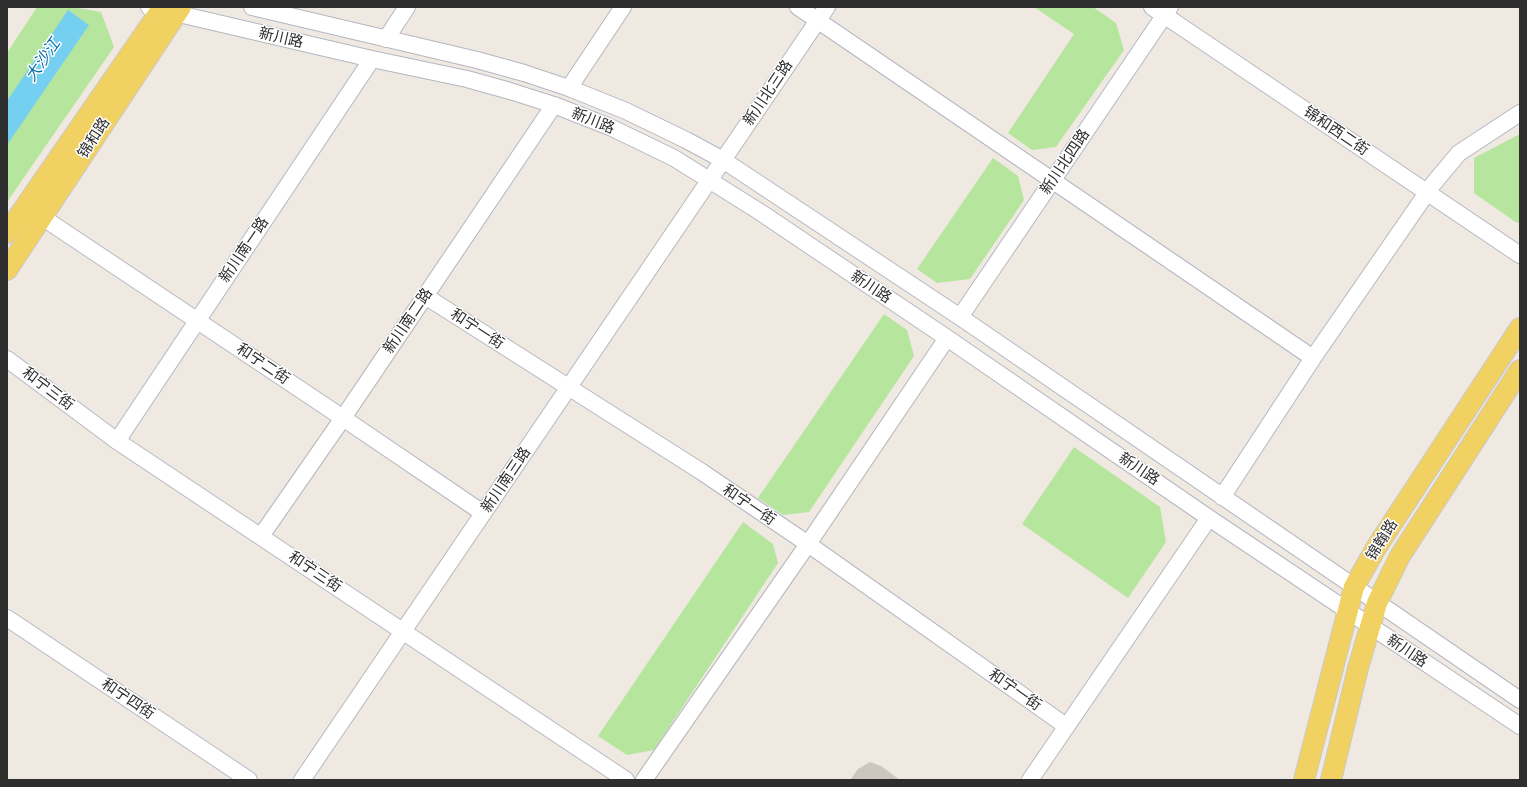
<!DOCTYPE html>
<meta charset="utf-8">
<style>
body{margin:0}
#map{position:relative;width:1527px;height:787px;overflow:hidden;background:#efe9e1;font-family:"Alegreya Sans",sans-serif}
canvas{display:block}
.frame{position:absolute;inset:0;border:8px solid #2e2e2e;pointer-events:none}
</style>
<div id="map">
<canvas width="1527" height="787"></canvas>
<div class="frame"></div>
</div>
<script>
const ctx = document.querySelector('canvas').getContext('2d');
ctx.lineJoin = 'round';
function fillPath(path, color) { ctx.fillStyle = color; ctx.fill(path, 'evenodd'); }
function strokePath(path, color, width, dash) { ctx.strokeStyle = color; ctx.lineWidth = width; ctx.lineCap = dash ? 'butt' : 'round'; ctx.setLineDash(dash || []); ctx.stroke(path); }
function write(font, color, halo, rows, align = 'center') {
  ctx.font = font + ' "Alegreya Sans","Noto Sans SC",sans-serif'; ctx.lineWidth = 3; ctx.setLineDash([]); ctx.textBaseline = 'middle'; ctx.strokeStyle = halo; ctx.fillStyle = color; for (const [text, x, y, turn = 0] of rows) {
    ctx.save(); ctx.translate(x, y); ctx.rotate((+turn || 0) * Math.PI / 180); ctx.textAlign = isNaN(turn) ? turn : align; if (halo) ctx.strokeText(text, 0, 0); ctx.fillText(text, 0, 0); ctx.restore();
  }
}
const green = new Path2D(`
 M37 7H72L101 12 114 47 7 202V53Z
 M1034 7H1093L1116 23 1124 50 1056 147 1032 150 1008 133 1074 34Z
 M1520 134V222L1517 223 1474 193V158Z
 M993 158 1018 176 1024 200 970 279 937 283 917 269Z
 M884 314 907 330 914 356 809 512 783 515 758 498Z
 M1074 447 1160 507 1166 542 1128 598 1022 524Z
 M743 522 773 544 778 563 654 750 627 755 598 736Z`);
const water = new Path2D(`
 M68 10 89 25 7 145V101Z`);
const building = new Path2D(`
 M870 762 881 766 900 780H850L858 769Z`);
const minor = new Path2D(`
 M149 7 372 59 467 79 510 91 554 105 610 127 674 158 760 212 947 338 1209 518 1520 726
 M252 7 477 60 524 73 569 88 626 111 686 140 723 160 960 317 1520 700
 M798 7 1313 358
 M1152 7 1520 255
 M386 39 407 7
 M569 88 623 7
 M42 217 343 418 483 513
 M425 296 702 472 808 544 1066 726
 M960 317 1170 7
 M7 359 117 441 626 780
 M117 441 372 59
 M1222 497 1313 358 1433 184 1459 153 1520 113
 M261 536 343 418 554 105
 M7 618 249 780
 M302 780 827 7
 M644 780 808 544 947 338
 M1030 780 1209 518`);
const major = new Path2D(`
 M7 233 163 7
 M7 270 181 7
 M1304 780 1354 587 1376 548 1520 328
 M1331 780 1358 668 1377 603 1400 556 1520 370`);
const streetNames = [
 ["新川路",281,38,13],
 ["新川北三路",768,93,-56],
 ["新川路",593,121,22],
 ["锦和西二街",1336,131,34],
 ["锦和路",94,138,-57],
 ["新川北四路",1065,162,-56],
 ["新川南一路",244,250,-56],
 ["新川路",871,287,34],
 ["新川南二路",408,321,-56],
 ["和宁一街",477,329,33],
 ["和宁二街",263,364,34],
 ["和宁三街",48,389,37],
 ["新川路",1139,469,34],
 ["新川南三路",506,480,-56],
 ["和宁一街",749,505,34],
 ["锦翰路",1382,540,-58],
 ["和宁三街",315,572,34],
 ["新川路",1407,651,34],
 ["和宁一街",1015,690,35],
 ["和宁四街",128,699,34]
];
const waterNames = [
 ["大沙江",43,60,-55]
];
fillPath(green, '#b6e59e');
fillPath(water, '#75cff0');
fillPath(building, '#cbc7bf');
strokePath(minor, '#b4b7c1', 18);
strokePath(major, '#c9c9c9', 22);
strokePath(minor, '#fff', 16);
strokePath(major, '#f2d163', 20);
write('15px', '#2e2e2e', '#fff', streetNames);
write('italic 16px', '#0d6fa3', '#fff', waterNames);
</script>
